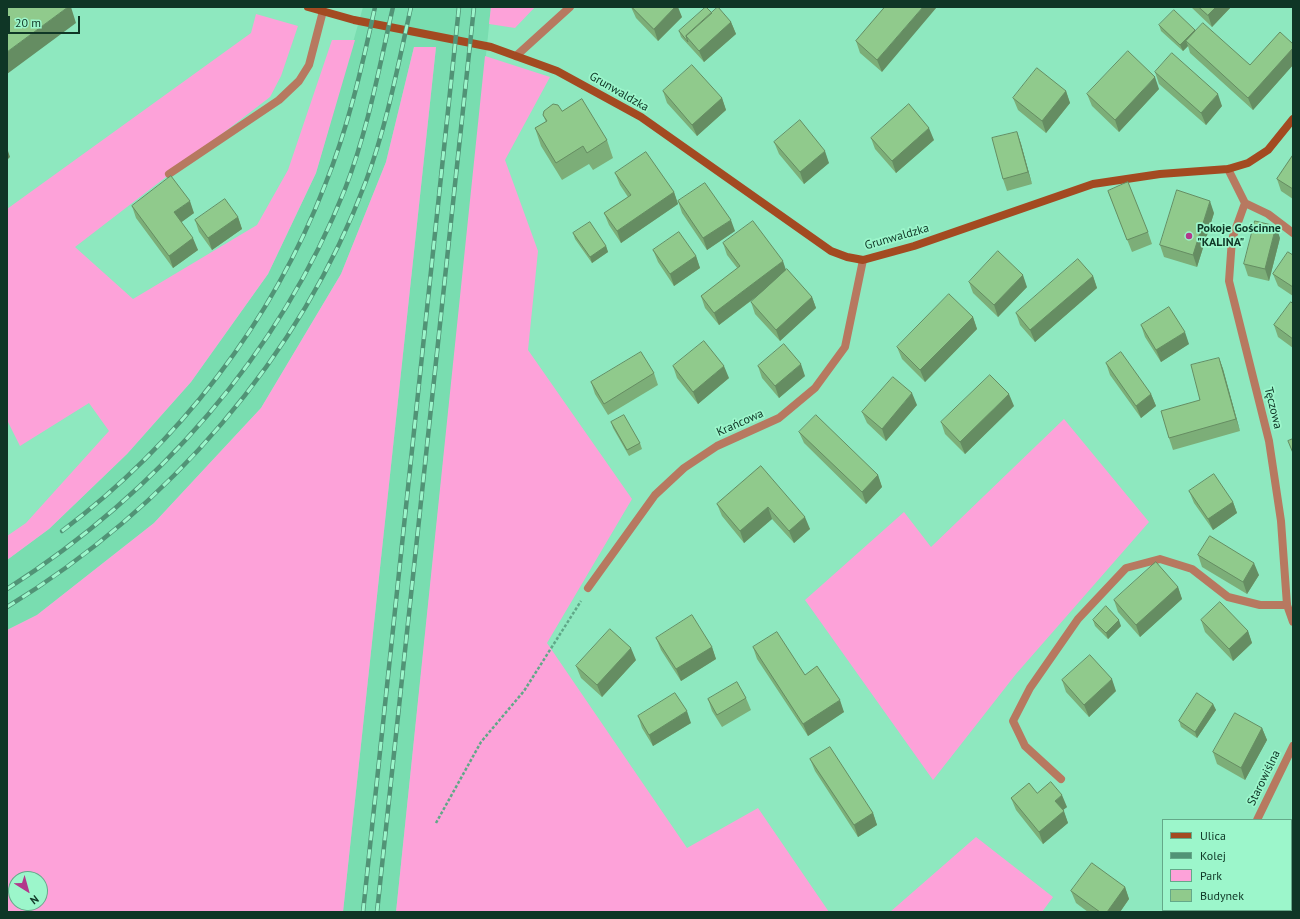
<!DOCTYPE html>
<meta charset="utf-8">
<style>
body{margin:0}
#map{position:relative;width:1300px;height:919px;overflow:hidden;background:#8ee8bf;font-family:"PT Sans",sans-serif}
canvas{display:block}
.frame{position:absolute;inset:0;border:8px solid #0f3626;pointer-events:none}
.legend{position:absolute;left:1162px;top:819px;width:130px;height:92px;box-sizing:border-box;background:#9cf6cb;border:1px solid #64a989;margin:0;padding:5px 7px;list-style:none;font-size:12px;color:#0f3626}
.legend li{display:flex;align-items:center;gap:8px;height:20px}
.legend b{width:20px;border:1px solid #64a989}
.north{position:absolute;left:8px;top:871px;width:40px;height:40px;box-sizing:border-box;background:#9cf6cb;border:1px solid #64a989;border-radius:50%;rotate:143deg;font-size:11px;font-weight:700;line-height:16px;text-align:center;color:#0f3626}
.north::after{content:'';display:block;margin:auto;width:14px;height:18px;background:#b2388b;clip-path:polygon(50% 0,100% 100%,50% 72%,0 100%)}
.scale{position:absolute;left:8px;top:16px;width:72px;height:18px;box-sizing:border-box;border:2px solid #0f3626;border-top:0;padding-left:5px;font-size:12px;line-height:14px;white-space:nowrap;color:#0f3626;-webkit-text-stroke:3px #9cf6cb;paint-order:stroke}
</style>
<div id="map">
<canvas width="1300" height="919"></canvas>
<div class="frame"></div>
<ul class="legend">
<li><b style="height:5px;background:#a34a21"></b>Ulica</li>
<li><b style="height:5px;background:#519376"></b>Kolej</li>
<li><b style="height:11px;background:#fda2d9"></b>Park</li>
<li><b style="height:11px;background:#90ca8c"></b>Budynek</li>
</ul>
<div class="north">N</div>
<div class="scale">20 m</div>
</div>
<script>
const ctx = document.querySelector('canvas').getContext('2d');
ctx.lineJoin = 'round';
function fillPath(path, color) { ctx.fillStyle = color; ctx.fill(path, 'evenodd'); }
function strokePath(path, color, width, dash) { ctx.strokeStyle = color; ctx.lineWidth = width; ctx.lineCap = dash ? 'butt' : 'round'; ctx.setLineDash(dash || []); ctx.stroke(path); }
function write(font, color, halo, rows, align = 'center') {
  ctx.font = font + ' "PT Sans",sans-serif'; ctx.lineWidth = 3.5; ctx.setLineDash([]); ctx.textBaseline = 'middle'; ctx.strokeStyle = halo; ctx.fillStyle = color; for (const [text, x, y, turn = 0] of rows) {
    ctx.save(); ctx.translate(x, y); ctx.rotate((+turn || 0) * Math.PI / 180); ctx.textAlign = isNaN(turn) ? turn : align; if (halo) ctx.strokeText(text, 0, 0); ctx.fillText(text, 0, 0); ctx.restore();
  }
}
const built = new Path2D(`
 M363 7H491L396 912H343L436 47H414L386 162 341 274 261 408 154 523 37 615 7 630V560L49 529 127 454 191 382 268 274 316 173Z`);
const green = new Path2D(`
 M491 7H535L515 28 489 24Z
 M256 14 298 26 281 76 270 97 75 247 133 299 257 225 288 170 332 40H355L316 173 268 274 191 382 127 454 49 529 7 560V536L26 523 109 431 89 403 20 446 7 420V209L251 33Z
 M414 47H436L343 912H7V630L37 615 154 523 261 408 341 274 386 162ZM16 879H40V903H16Z
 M485 56 550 77 505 160 538 251 528 350 632 499 547 643 687 848 758 808 829 912H396Z
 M1064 419 1149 522 1016 674 933 780 805 600 904 512 931 547Z
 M976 837 1053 897 1042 912H890Z`);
const path = new Path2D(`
 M436 823 481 742 524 691 581 601`);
const lane = new Path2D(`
 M516 56 570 7
 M169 174 279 100 299 81 309 65 323 11
 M1061 779 1025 746 1013 721 1030 688 1078 619 1126 568 1160 559 1192 569 1228 597 1260 605H1287`);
const street = new Path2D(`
 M1228 169 1245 203 1268 214 1293 233
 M1245 203 1232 239 1229 281 1269 441 1281 521 1287 605 1293 622
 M588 588 655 495 684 468 717 446 779 418 815 388 845 347 863 260
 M1257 820 1293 746
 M1221 912V910`);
const secondary = new Path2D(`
 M308 7 354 20 491 47 557 71 641 117 831 251 847 257 863 260 914 246 1093 184 1160 174 1228 169 1248 163 1268 150 1293 119`);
const rail = new Path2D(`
 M62 531C179 443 272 322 325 185 348 128 362 67 375 7
 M7 589C157 493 279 355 345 189 368 130 379 68 393 7
 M7 607C167 509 300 358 366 181 387 125 398 65 411 7
 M363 912 459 7
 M377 912 474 7`);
const wall = new Path2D(`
 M631 7 682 17 658 41 636 18Z
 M885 7 882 72 860 53 856 41Z
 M1191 7H1231L1212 27Z
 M712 13 731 22 736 34 704 62 681 37 679 31Z
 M1159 25 1195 31 1250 65 1293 44V65L1253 110 1190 53 1188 46 1183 51 1161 31Z
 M1155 72 1222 106 1206 125 1159 84Z
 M1159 89 1119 132 1092 106 1087 94Z
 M663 91 722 98 726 110 697 136 667 103Z
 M1066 91 1070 103 1046 133 1018 110 1013 98Z
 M562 111 607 140 613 158 593 170 589 164 562 180 541 146 535 128 546 122 543 115Z
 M1017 132 1021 144 1032 184 1007 191 1003 179Z
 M871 138 934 140 896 173 875 149Z
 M774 142 829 163 804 184 779 154Z
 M1293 155V199L1281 191 1277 179Z
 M615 173 674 192 678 204 621 243 609 225 604 213 628 197 620 185Z
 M1108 191 1148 232 1152 244 1132 252Z
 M678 201 735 231 707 250 682 213Z
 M132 206 194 213 181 222 198 250 173 268 136 218Z
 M1214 213 1197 267 1164 257 1160 245Z
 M238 217 242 229 212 250 199 232 195 220Z
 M573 233 606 246 608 252 592 263 575 239Z
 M1280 238 1269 281 1248 276 1244 264Z
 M723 243 786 270 812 297 816 308 780 341 755 314 751 302 764 291 719 325 705 308 701 296 738 269 727 255Z
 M653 250 696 256 700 268 674 286 658 262Z
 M1293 255V296L1278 286 1273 274Z
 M1093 276 1097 288 1035 342 1020 325 1016 313Z
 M969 282 1027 287 998 317 973 293Z
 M1293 304V348L1278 337 1274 325Z
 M973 317 977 329 925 382 902 359 897 347Z
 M1141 325 1189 344 1161 362 1145 337Z
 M1219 358 1223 369 1240 431 1173 450 1169 438 1200 400Z
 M1106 363 1151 394 1156 406 1141 418 1110 375Z
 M673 366 729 378 698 404 677 378Z
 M758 366 805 376 779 398 762 378Z
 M654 373 658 385 608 415 595 394 591 382Z
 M917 405 886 441 867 423 862 412Z
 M1014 406 965 454 945 434 941 422Z
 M611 422 640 443 642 449 629 456 613 428Z
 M799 432 878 475 882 487 866 504 804 443Z
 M761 466 810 529 794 543 772 519 744 543 722 516 717 504Z
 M1189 491 1233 502 1237 513 1213 530 1194 503Z
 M1198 555 1259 575 1247 594 1202 567Z
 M1178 587 1182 599 1140 637 1118 612 1114 600Z
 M1093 620 1121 626 1108 639 1095 626Z
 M1201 620 1248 631 1252 643 1233 661 1205 632Z
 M656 638 712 647 716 659 681 681 661 650Z
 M753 647 805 675 844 712 808 736 757 659Z
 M636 660 602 697 581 678 576 666Z
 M1062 680 1116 691 1089 717 1066 692Z
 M746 698 751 710 722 727 712 711 708 699Z
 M1213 704 1216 710 1197 738 1181 727 1179 721Z
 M638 716 691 723 653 746 642 728Z
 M1262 728 1267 740 1245 780 1217 764 1213 752Z
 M810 759 873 813 877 825 858 837 815 771Z
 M1037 793 1067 807 1063 810 1068 823 1043 844 1016 810 1011 798Z
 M1291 834 1293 835V888H1291Z
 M1125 887 1129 899 1120 912H1088L1076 903 1071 891Z`);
const shadedWall = new Path2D(`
 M68 7H71L76 23 7 74V52Z
 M675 7H678L682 17 658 41 654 29Z
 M923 7H937L882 72 877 60Z
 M1216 7H1231L1212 27 1208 15Z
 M731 22 736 34 704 62 699 51Z
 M1195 30 1197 36 1186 41 1188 46 1183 51 1180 45Z
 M1293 48V65L1253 110 1248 98Z
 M1155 77 1159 89 1119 132 1115 120Z
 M1066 91 1070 103 1046 133 1042 121Z
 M1218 94 1222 106 1206 125 1201 113Z
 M722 98 726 110 697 136 692 125Z
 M929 128 934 140 896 173 892 161Z
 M1017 132 1021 144 1032 184 1028 172Z
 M8 151 10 157 7 160V152Z
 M825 151 829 163 804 184 800 172Z
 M674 192 678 204 621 243 617 231Z
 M190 201 194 213 179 224 174 212Z
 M1210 201 1214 213 1197 267 1193 255Z
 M238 217 242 229 212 250 208 238Z
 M731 220 735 231 707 250 703 238Z
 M1276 226 1280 238 1269 281 1265 269Z
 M193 238 198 250 173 268 169 256Z
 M606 246 608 252 592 263 590 257Z
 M696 256 700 268 674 286 670 274Z
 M783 261 787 273 719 325 714 313Z
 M1023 275 1027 287 998 317 994 305Z
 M1093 276 1097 288 1035 342 1030 330Z
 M812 297 816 308 780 341 776 330Z
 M973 317 977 329 925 382 920 370Z
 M1185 332 1189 344 1161 362 1156 350Z
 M1219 358 1223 369 1240 431 1236 419Z
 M801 364 805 376 779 398 775 386Z
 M724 366 729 378 698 404 693 392Z
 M912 393 917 405 886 441 882 429Z
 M1009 394 1014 406 965 454 960 442Z
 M1151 394 1156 406 1141 418 1136 406Z
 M878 475 882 487 866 504 862 492Z
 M1233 502 1237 513 1213 530 1208 519Z
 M768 507 772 519 744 543 740 531Z
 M805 517 810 529 794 543 789 531Z
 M1254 563 1259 575 1247 594 1243 582Z
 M1178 587 1182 599 1140 637 1136 625Z
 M1119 620 1121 626 1108 639 1106 633Z
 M1248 631 1252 643 1233 661 1229 649Z
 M712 647 716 659 681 681 676 669Z
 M631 648 636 660 602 697 597 685Z
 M1112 679 1116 691 1089 717 1084 705Z
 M840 700 844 712 808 736 803 724Z
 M1213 704 1216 710 1197 738 1195 732Z
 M687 711 691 723 653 746 649 735Z
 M1262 728 1267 740 1245 780 1241 768Z
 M1062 795 1067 807 1059 813 1055 801Z
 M1064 811 1068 823 1043 844 1039 832Z
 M873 813 877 825 858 837 854 825Z
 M1125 887 1129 899 1120 912H1107Z`);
const building = new Path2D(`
 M7 7H68L7 52Z
 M632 7H675L654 29Z
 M706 7 712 13 686 36 688 42 679 31Z
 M718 7 731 22 699 51 686 36Z
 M885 7H923L877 60 856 41Z
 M1199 7H1216L1208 15Z
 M1174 10 1195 30 1180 45 1159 25Z
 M1203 23 1250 65 1280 32 1293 44V48L1248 98 1186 41Z
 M1128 51 1155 77 1115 120 1087 94Z
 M1172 53 1218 94 1201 113 1155 72Z
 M692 65 722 98 692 125 663 91Z
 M1037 68 1066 91 1042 121 1013 98Z
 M582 99 607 140 587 153 583 146 556 163 535 128 547 121 543 115 544 111 553 104 558 105 562 111Z
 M909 104 929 128 892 161 871 138Z
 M800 120 825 151 800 172 774 142Z
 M1017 132 1028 172 1003 179 992 138Z
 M646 152 674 192 617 231 604 213 631 195 615 173Z
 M1293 155V189L1277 179Z
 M171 176 190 201 174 212 193 238 169 256 132 206Z
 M1128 182 1148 232 1127 240 1108 191Z
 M705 183 731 220 703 238 678 201Z
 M1177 190 1210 201 1193 255 1160 245Z
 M225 199 238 217 208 238 195 220Z
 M753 221 783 261 714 313 701 296 740 266 723 243Z
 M1255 221 1276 226 1265 269 1244 264Z
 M590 222 606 246 590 257 573 233Z
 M679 232 696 256 670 274 653 250Z
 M998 251 1023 275 994 305 969 282Z
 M1288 252 1293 255V287L1273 274Z
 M1078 259 1093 276 1030 330 1016 313Z
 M787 269 812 297 776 330 751 302Z
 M949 294 973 317 920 370 897 347Z
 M1291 302 1293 304V339L1274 325Z
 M1169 307 1185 332 1156 350 1141 325Z
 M704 341 724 366 693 392 673 366Z
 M784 344 801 364 775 386 758 366Z
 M641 352 654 373 604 404 591 382Z
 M1121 352 1151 394 1136 406 1106 363Z
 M1219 358 1236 419 1169 438 1161 411 1200 400 1191 365Z
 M990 375 1009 394 960 442 941 422Z
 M893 377 912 393 882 429 862 412Z
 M624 415 640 443 627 450 611 422Z
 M816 415 878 475 862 492 799 432Z
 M1293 439V453L1288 441Z
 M761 466 805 517 789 531 768 507 740 531 717 504Z
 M1214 474 1233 502 1208 519 1189 491Z
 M1210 536 1254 563 1243 582 1198 555Z
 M1156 562 1178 587 1136 625 1114 600Z
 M1220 602 1248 631 1229 649 1201 620Z
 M1106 606 1119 620 1106 633 1093 620Z
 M692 615 712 647 676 669 656 638Z
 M610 629 631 648 597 685 576 666Z
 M777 632 805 675 817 666 840 700 803 724 753 647Z
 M1090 655 1112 679 1084 705 1062 680Z
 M737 682 746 698 717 715 708 699Z
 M675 693 687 711 649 735 638 716Z
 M1197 693 1213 704 1195 732 1179 721Z
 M1235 713 1262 728 1241 768 1213 752Z
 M830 747 873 813 854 825 810 759Z
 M1051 782 1062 795 1055 801 1064 811 1039 832 1011 798 1029 783 1037 793Z
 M1291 834 1293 835V848L1291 847Z
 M1291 847 1293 848V878L1291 877Z
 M1092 863 1125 887 1107 912H1100L1071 891Z`);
const markers = [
 [1189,236,4,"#b2388b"]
];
const streetNames = [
 ["Grunwaldzka",619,92,30],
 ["Grunwaldzka",897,237,-16],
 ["Tęczowa",1273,408,76],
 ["Krańcowa",740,423,-24],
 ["Starowiślna",1264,778,-64]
];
const poiNames = [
 ["Pokoje Gościnne",1197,229],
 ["\"KALINA\"",1197,243]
];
fillPath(built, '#79ddb0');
fillPath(green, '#fda2d9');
strokePath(path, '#60a888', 2.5, [3, 2]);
strokePath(lane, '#b77960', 8);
strokePath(street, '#b77960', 8);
strokePath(secondary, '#a34a21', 8);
strokePath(rail, '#519376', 4.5);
strokePath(rail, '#9cf6cb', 3, [9]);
fillPath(wall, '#7cae78');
fillPath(shadedWall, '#658d62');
fillPath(building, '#90ca8c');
strokePath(building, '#658d62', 1);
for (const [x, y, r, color] of markers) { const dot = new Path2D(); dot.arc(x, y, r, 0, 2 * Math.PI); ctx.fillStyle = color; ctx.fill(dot); strokePath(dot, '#9cf6cb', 1.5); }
write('12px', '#0f3626', '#9cf6cb', streetNames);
write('bold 12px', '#0f3626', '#9cf6cb', poiNames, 'left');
</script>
